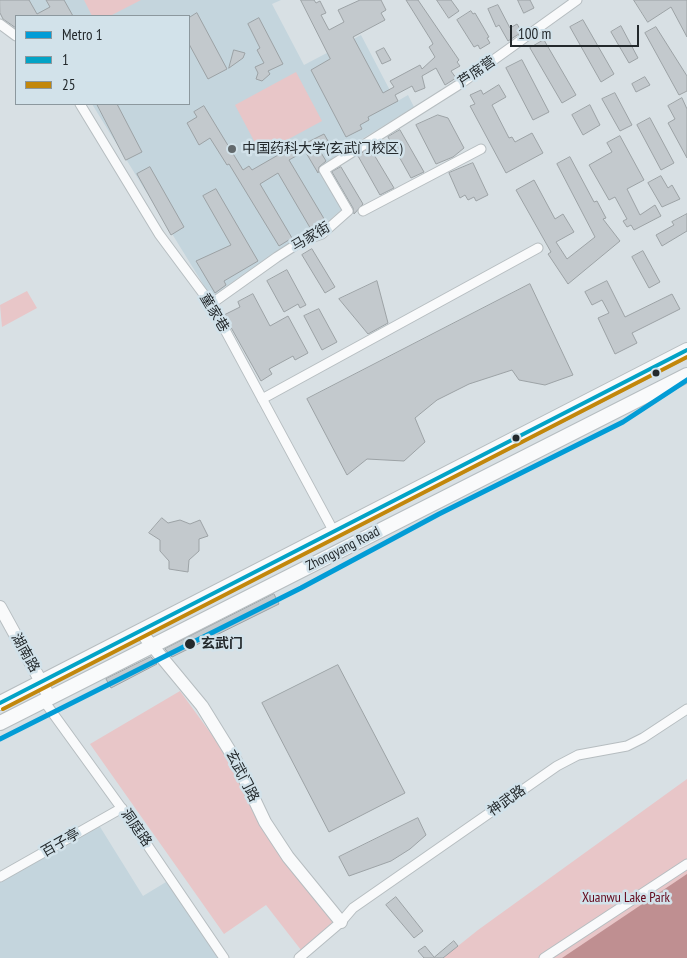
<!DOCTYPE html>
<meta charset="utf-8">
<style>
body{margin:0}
#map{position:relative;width:687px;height:958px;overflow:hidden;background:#d8e0e4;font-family:"PT Sans Narrow",sans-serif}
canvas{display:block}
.legend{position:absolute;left:15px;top:15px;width:175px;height:90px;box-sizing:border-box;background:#d2e2ea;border:1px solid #8c989e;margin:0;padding:6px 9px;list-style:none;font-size:15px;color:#23292c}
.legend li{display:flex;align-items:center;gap:10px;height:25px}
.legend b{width:25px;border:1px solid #8c989e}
.scale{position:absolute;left:510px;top:25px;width:129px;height:22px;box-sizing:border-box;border:2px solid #23292c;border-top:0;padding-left:6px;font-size:15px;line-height:18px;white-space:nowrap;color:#23292c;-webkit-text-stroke:4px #d2e2ea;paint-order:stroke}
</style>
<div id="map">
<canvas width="687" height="958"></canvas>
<ul class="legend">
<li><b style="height:6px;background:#029cd6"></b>Metro 1</li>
<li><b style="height:6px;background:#02a3c6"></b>1</li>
<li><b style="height:6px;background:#c2870b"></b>25</li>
</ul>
<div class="scale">100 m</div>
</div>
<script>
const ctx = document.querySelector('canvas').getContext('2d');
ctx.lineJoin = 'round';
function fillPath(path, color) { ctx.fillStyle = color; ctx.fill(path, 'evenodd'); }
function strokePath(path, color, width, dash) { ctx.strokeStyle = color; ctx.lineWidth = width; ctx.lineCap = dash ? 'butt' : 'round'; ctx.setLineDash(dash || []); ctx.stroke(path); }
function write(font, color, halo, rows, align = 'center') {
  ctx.font = font + ' "PT Sans Narrow","Noto Sans SC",sans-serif'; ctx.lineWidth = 5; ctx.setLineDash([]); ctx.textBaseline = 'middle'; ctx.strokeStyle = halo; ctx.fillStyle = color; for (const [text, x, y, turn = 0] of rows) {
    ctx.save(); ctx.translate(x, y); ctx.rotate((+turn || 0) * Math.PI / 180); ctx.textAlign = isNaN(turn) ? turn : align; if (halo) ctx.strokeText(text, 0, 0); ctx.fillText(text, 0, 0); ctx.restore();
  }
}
const built = new Path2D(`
 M0 0H281L272 4 304 65 361 35 396 102 408 95 414 107 344 150 319 168 342 209 316 232 303 236 275 252 211 297 92 104H189V16H16V26L0 11Z
 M97 822 143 896 171 879 224 958H0V877Z`);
const green = new Path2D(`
 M84 0H141L110 16H92Z
 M296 72 322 121 261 154 235 105Z
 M27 291 37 308 2 327 0 305Z
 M180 691 228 757 263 826 333 922 301 950 266 905 224 934 90 744Z
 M687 779V958H443L478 930Z`);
const water = new Path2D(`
 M687 874V958H562Z`);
const building = new Path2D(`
 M0 0H29L37 14 50 7 46 0H64L73 16H16V28L3 19 0 13Z
 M301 0H314L316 3 320 1 326 13 321 15 329 30 344 22 338 10 360 0H381L386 10 381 13 385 20 353 37 383 93 394 87 390 81 420 65 422 69 435 57 429 47 433 44 431 40 406 0H418L459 60 457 62 460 66 451 71 456 78 445 85 436 68 422 76 425 88 415 92 412 86 395 95 398 101 368 117 369 120 360 125 362 129 346 137 311 70 330 59Z
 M437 0H451L459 11 449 18Z
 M518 0H530L534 8 524 13Z
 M634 0H687V37L671 7 648 22Z
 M498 5 510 28 517 24 522 32 508 41 499 25 496 27 488 9Z
 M471 11 473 14 475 13 489 37 487 38 490 43 480 49 478 45 474 47 457 20Z
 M197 13 227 69 208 79 189 44V18Z
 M259 18 283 64 268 71 270 74 262 81 256 79 258 73 255 67 264 63 257 50 260 48 248 24Z
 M583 20 614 74 601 82 570 27Z
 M621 26 638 58 629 63 611 32Z
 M656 27 687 76V91L679 95 645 33Z
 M544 40 576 95 562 103 530 48Z
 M384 48 391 60 382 64 376 52Z
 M234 50 245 53 243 58 229 68Z
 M522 60 549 112 533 120 506 68Z
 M645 77 650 85 636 92 632 84Z
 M499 85 506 97 492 105 509 138 512 137 515 142 532 133 543 153 506 173 470 106 475 104 470 95 481 90 483 94Z
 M615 93 632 125 620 131 602 99Z
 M682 98 687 109V158L668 123 675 119 668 106Z
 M97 104H117L142 152 126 160Z
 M590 105 600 125 583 135 572 115Z
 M204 106 243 170 249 166 252 170 299 143 300 146 324 134 328 141 317 146 326 161 319 167 318 173 305 151 289 160 326 222 312 231 278 173 260 184 292 238 279 246 229 164 227 165 210 138 199 145 187 123 197 117 194 112Z
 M438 115 448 118 464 148 453 157 436 164 416 125Z
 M650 118 674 163 661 170 637 125Z
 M400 130 424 172 411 178 388 137Z
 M620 136 644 180 627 189 640 215 655 205 661 216 634 230 631 225 627 227 623 221 627 219 615 197 609 200 589 165 612 152 607 143Z
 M370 148 394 188 380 195 358 156Z
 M570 157 594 202 597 201 606 218 603 219 620 241 568 284 548 254 551 252 516 190 534 180 555 219 563 214 574 232 556 242 567 259 595 237 557 164Z
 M473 163 488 195 476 201 474 197 468 200 465 195 460 198 449 173Z
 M150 167 184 227 171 235 137 174Z
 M341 167 363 204 354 214 353 208 332 172Z
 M661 176 668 188 672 185 680 199 662 207 648 183Z
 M216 189 258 261 224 281 226 285 215 293 196 261 231 245 203 196Z
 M687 214V231L662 246 656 235 674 225 672 222Z
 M312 249 335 287 325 293 302 255Z
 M643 251 660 282 649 288 632 257Z
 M287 270 306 305 300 308 298 304 284 312 267 281Z
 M377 281 388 323 368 334 339 299Z
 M607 281 625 317 672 294 680 309 632 333 637 343 615 354 598 318 609 313 602 300 592 305 585 292Z
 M530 284 573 375 545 385 519 380 512 370 469 384 437 400 415 418 425 442 404 461 367 459 347 475 307 399Z
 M253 294 270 326 288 316 308 353 295 360 293 356 269 369 272 374 261 381 224 315 240 307 238 302Z
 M319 309 337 342 322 350 304 316Z
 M162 518 168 523 180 520 190 524 200 520 208 536 199 539V551L189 560 188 572 169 569V561L160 551V540L149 533Z
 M274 594 279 604 172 657 165 649Z
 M151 657 157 664 111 688 106 679Z
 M338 665 405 793 329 832 262 703Z
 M418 818 426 835 410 849 391 861 349 876 339 857Z
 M396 897 423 931 414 938 386 905Z
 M454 941 458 946 443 958H424L418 951 425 946 434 957Z`);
const street = new Path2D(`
 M0 24 16 36
 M80 104 159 234 211 304 334 532
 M363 211 481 149
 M211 304 277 257 302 241 322 234 348 211 324 170 460 84 577 0
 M262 399 538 248
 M44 701 133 824 224 958
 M0 877 122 808
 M299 958 341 922 353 908 557 766 578 755 627 746 643 738 687 709
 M544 958 687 864`);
const secondary = new Path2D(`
 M0 607 50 698
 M140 631 202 706 236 761 265 822 288 857 341 922`);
const primary = new Path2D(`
 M0 703 687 350
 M0 723 687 375`);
const bus1 = new Path2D(`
 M0 703 687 350`);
const bus2 = new Path2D(`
 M3 709 687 357`);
const metro1 = new Path2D(`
 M0 739 301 588 439 514 623 422 687 380`);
const markers = [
 [232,149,5,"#62696c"],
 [656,373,4.5,"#23292c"],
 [516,438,4.5,"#23292c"],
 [190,644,6,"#23292c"]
];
const streetNames = [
 ["芦席营",477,72,-35],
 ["马家街",311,237,-31],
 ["童家巷",214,313,59],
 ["Zhongyang Road",343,549,-27],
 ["湖南路",25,653,61],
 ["玄武门路",242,776,63],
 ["神武路",507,801,-35],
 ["洞庭路",136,828,55],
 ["百子亭",61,843,-30]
];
const poiNames = [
 ["中国药科大学(玄武门校区)",242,149]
];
const stopNames = [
 ["玄武门",201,644]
];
const parkNames = [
 ["Xuanwu Lake Park",626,898]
];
fillPath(built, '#c4d5dd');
fillPath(green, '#e8c6c8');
fillPath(water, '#bf8f91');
fillPath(building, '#c3c9cd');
strokePath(building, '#9ca2a5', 1);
strokePath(street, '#b6bdc0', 11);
strokePath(secondary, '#b6bdc0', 14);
strokePath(primary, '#b6bdc0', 16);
strokePath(street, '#f9fafb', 9);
strokePath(secondary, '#f9fafb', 12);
strokePath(primary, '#f9fafb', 14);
strokePath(bus1, '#02a3c6', 4);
strokePath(bus2, '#c2870b', 4);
strokePath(metro1, '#029cd6', 5);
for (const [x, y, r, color] of markers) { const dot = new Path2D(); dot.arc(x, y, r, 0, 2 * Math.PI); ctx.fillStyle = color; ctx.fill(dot); strokePath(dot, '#d2e2ea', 2); }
write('14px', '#23292c', '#d2e2ea', streetNames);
write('14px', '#23292c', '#d2e2ea', poiNames, 'left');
write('bold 14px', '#23292c', '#d2e2ea', stopNames, 'left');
write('14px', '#620519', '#d2e2ea', parkNames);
</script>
